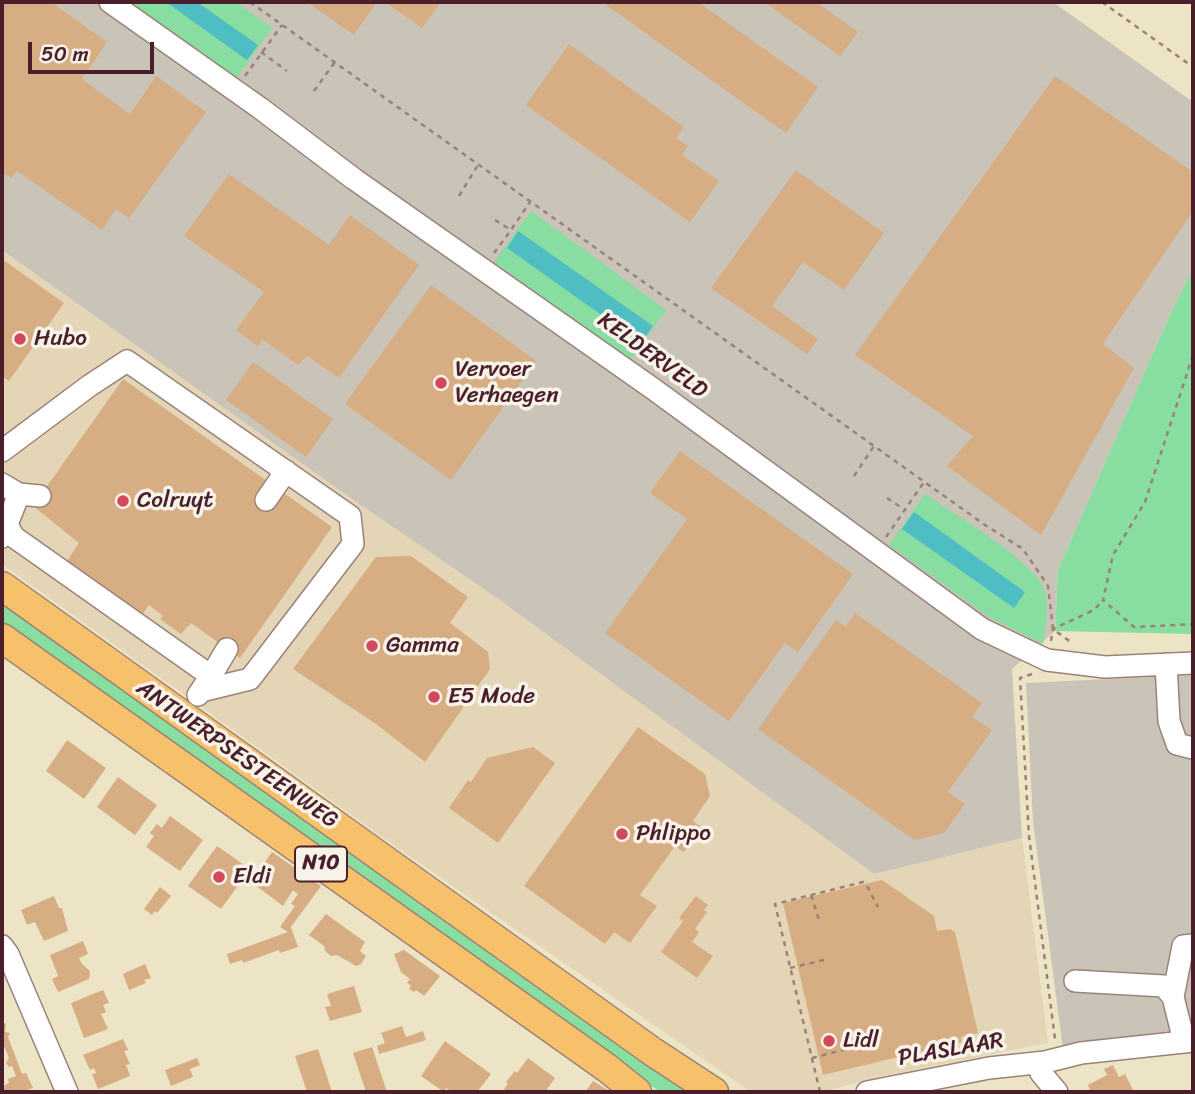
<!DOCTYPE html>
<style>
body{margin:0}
#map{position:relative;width:1195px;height:1094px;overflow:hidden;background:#ece4c5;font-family:Sriracha,sans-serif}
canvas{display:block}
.frame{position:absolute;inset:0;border:4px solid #4a1f2b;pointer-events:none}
.scale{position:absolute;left:28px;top:42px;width:126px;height:32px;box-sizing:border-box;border:4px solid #4a1f2b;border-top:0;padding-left:9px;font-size:21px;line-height:24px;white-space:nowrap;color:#4a1f2b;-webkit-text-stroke:5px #f7f3e8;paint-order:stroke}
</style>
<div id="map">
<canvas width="1195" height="1094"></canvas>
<div class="frame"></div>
<div class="scale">50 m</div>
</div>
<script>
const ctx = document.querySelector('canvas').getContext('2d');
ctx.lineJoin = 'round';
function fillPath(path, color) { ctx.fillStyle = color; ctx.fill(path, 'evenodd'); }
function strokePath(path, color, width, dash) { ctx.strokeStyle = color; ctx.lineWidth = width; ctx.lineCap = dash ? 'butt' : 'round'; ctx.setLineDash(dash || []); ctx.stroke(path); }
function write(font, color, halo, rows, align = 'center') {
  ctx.font = font + ' Sriracha,sans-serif'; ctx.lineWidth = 7; ctx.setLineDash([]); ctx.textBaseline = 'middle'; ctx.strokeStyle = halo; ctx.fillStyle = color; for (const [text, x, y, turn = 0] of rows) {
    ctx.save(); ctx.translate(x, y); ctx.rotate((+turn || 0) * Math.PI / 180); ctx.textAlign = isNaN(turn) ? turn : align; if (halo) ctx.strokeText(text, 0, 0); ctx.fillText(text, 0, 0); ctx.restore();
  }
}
const built = new Path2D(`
 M2 250 352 499 497 598 874 874 1022 838 1048 1043 877 1077 823 1092H751L396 847 2 564Z`);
const industrial = new Path2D(`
 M2 2H1053L1193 102V269L1169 317 1058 570 1055 631 1012 669 1022 838 874 874 497 598 352 499 2 250Z
 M1193 675V1028L1063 1049 1033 821 1026 683Z`);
const green = new Path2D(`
 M128 2H236L272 28 236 79Z
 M531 211 666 310 630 360 494 262Z
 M1193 269V634L1055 631 1058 570 1169 317Z
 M925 494C953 513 1028 558 1042 585 1051 602 1045 626 1043 644L989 617 889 545Z
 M2 605 687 1092H660L2 623Z`);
const water = new Path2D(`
 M166 2H197L258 45 247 60Z
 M518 231 653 326 641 343 507 248Z
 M914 512 1025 592 1014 608 902 529Z`);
const building = new Path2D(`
 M2 2H51L107 42 82 79 130 114 156 76 206 112 129 218 116 209 102 230 17 171 11 178 2 172Z
 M307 2H377L354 35Z
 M385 2H441L422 28Z
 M602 2H698L818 87 786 133Z
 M764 2H816L858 32 840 56Z
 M569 44 684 127 676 138 688 146 682 155 719 181 690 222 526 105Z
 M1055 76 1193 172V211L1103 344 1134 368 1041 535 947 466 973 436 855 355Z
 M796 170 884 233 844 290 803 262 772 306 818 339 807 354 711 288Z
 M229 174 329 245 350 215 419 265 339 378 307 356 298 365 262 339 258 346 236 330 264 292 184 236Z
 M2 259 64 303 9 381 2 376Z
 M431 285 536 361 451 480 345 404Z
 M253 362 333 419 306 457 226 400Z
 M123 379 332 527 240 658 191 623 181 634 160 619 163 616 149 605 140 618 65 564 79 543 33 506Z
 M680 451 853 574 798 652 785 643 729 721 605 633 687 519 650 493Z
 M411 556 468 597 450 623 488 652 490 669 425 762 376 724 293 669 376 557Z
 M855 613 982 703 972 717 992 730 948 792 965 804 944 833 914 840 758 729 836 620 846 627Z
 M638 727 705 774 710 796 693 821 701 827 684 852 675 846 640 895 657 906 630 943 614 932 605 944 524 886Z
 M67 740 106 768 84 799 46 771Z
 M533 747 555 763 498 843 449 808 468 780 471 782 487 758Z
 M118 777 157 805 135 835 97 807Z
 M170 816 203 840 180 871 146 847 154 836 150 833 157 824 162 828Z
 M217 846 250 869 221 909 188 886Z
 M272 852 321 886 291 927 298 947 280 953 279 950 243 963 242 960 230 964 227 954 288 932 280 927 295 906 291 904 298 894 293 890 283 906 251 882Z
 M882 880 934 916 937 931 950 929 955 932 978 1033 961 1037 962 1042 823 1075 783 903Z
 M160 887 171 896 157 913 155 911 152 915 144 909Z
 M54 896 59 908H62L68 931 44 941 35 922 27 925 21 910Z
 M696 896 708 905 704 910 707 912 695 929 699 932 692 942 713 956 697 978 661 952 683 921 679 918Z
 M326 914 365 942 360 951 366 956 361 964 356 966 337 955 331 956 325 951 324 946 309 935Z
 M83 941 88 954 79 958 82 964 90 971 89 979 58 992 52 979 58 976 50 955Z
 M404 950 440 976 424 996 416 990 414 992 409 989 411 986 407 983 410 979 401 972 394 954Z
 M145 964 151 978 144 980 146 983 129 990 123 974Z
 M354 986 362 1012 330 1021 325 1007 331 1006 327 994Z
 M103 990 109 1003 103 1005 106 1012 101 1014 108 1029 84 1038 71 1003Z
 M2 1022 6 1024 5 1032 10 1033 8 1037 22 1074 26 1073 33 1088 21 1092H5L3 1086 9 1083 8 1079 16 1076 12 1066 9 1067 6 1063 9 1058 2 1041Z
 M402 1026 406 1037 423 1031 426 1040 379 1054 377 1046 385 1043 381 1033Z
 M123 1039 128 1050 124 1051 130 1064 126 1065 130 1076 98 1089 92 1074 96 1073 94 1068 90 1070 83 1055Z
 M445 1041 491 1074 477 1092H452L446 1088 444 1092 421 1076Z
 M372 1047 387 1092H366L353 1053Z
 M318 1049 332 1092H307L295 1056Z
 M197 1058 200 1065 190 1069 193 1077 171 1086 165 1070Z
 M528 1058 555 1078 545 1092H508L504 1089 508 1084 506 1082 515 1071 517 1073Z
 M1113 1065 1119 1077 1125 1074 1134 1092H1091L1088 1085 1107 1075 1104 1069Z
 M593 1081 606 1089 610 1092H585Z`);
const path = new Path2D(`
 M250 2 985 525 1023 549 1048 586 1053 629 1072 643
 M1102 2 1193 67
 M261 52 287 71
 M245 76 282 25
 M314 91 335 62
 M459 196 478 165
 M495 220 511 230 530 202
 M494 253 511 230
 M1193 355 1145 502 1113 555 1103 600 1134 627 1193 624
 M854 476 874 446
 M887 498 905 510
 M886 537 924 482
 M1051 641 1053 629 1094 610 1103 600
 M1032 674 1020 678 1029 836 1055 1039
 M811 895 819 920
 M790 968 828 959
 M812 1058 850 1048
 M820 1092 775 904 863 882 866 884 878 907`);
const minor = new Path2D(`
 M110 2 260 108 354 179 652 388 982 629 1047 660 1105 667 1193 663
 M2 451 89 386 127 361 350 516 353 544 250 679 201 691
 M2 484 19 494 40 496
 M266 500 286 471
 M2 522 7 525 14 537 211 676 198 695
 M2 537 19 494
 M1166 664 1169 721 1177 744 1193 748
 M211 676 227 649
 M2 946 8 954 67 1092
 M1075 981 1164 986 1173 997 1184 1041
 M1173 997 1183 946 1193 945
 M1045 1062 1041 1073 1057 1092
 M867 1092 989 1068 1045 1062 1081 1053 1193 1041`);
const major = new Path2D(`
 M2 586 653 1052 714 1092
 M2 638 607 1068 637 1092`);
const markers = [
 [20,339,7,"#d1495b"],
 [441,383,7,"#d1495b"],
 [123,501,7,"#d1495b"],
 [372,646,7,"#d1495b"],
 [434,697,7,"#d1495b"],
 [622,834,7,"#d1495b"],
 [219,877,7,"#d1495b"],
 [829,1041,7,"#d1495b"]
];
const shields = [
 [321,864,52]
];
const shieldNames = [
 ["N10",321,864]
];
const poiNames = [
 ["Hubo",34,339],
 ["Vervoer",455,370],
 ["Verhaegen",455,396],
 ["Colruyt",137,501],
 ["Gamma",386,646],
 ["E5 Mode",448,697],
 ["Phlippo",636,834],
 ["Eldi",233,877],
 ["Lidl",843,1041]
];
const streetNames = [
 ["KELDERVELD",652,356,36],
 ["ANTWERPSESTEENWEG",237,755,35],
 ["PLASLAAR",951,1050,-10]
];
fillPath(built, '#e5d5b7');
fillPath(industrial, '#c9c3b8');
fillPath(green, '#88dda0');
fillPath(water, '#4ebdc4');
fillPath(building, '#d7ae83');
strokePath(minor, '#9b8278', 24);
strokePath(major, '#9b8278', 31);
strokePath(path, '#9b8278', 2.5, [5, 5]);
strokePath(minor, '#fff', 21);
strokePath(major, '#f7c06b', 28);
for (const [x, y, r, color] of markers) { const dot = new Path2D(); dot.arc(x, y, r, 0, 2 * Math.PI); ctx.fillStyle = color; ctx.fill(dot); strokePath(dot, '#f7f3e8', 2.5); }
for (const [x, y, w] of shields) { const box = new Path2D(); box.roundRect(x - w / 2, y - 17.5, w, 35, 5); ctx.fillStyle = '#f7f3e8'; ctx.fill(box); strokePath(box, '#4a1f2b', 2); }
write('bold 21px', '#4a1f2b', null, shieldNames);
write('23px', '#4a1f2b', '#f7f3e8', poiNames, 'left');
write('23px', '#4a1f2b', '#f7f3e8', streetNames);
</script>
